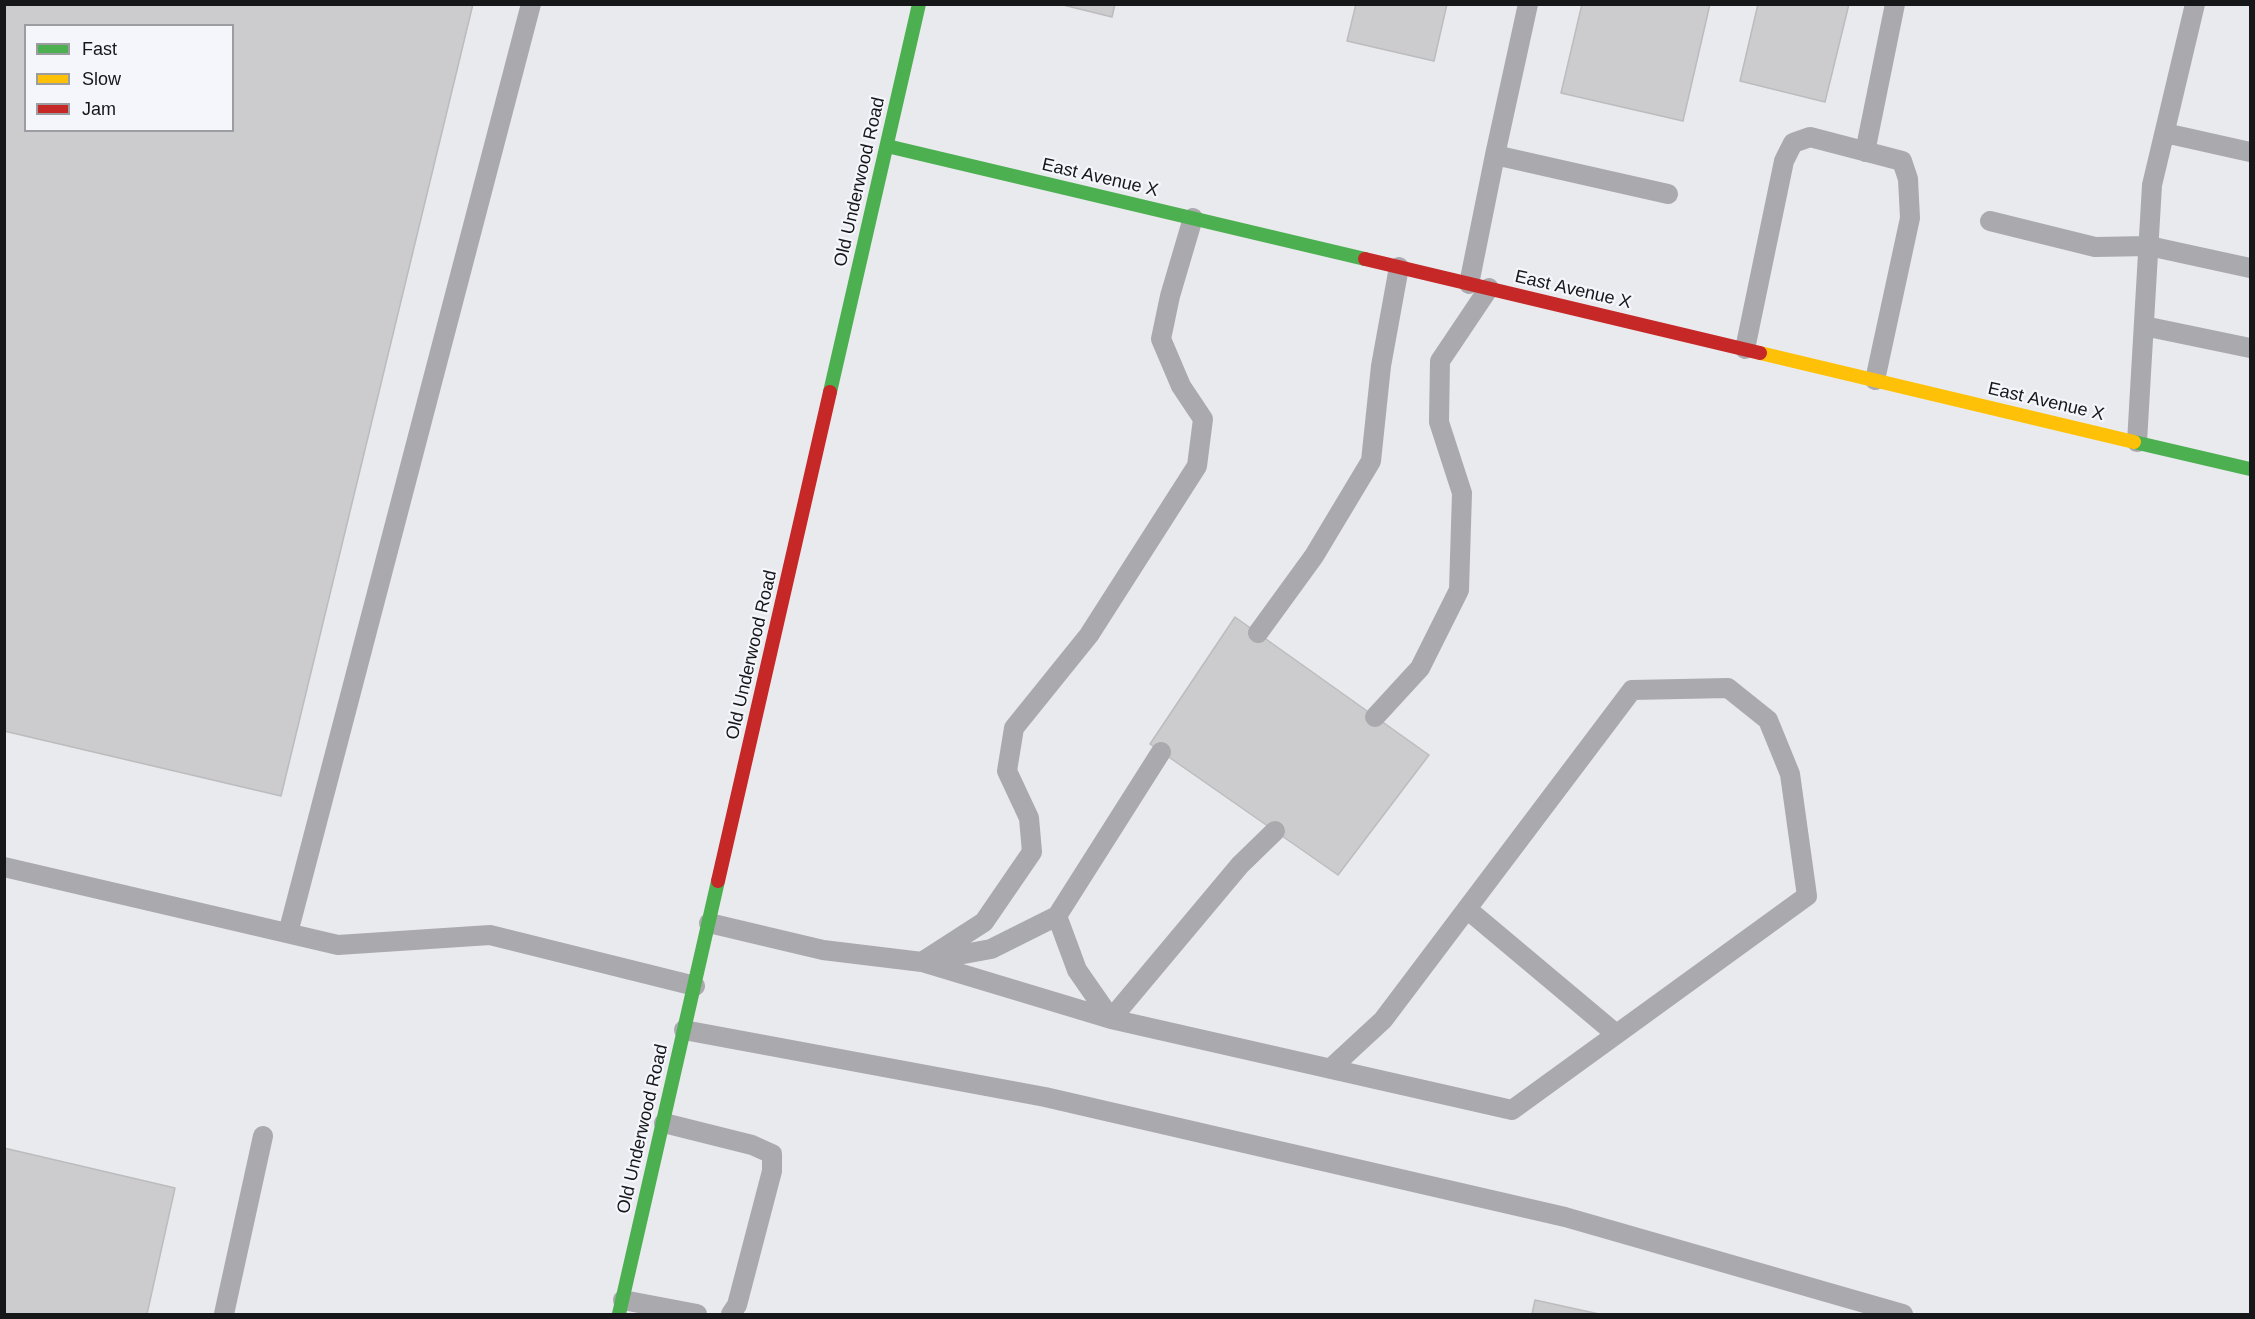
<!DOCTYPE html>
<style>
body{margin:0}
#map{position:relative;width:2255px;height:1319px;overflow:hidden;background:#e9eaee;font-family:Arial,sans-serif}
canvas{display:block}
.frame{position:absolute;inset:0;border:6px solid #161719;pointer-events:none}
.legend{position:absolute;left:24px;top:24px;width:210px;height:108px;box-sizing:border-box;background:#f5f6fc;border:2px solid #9c9da1;margin:0;padding:8px 10px;list-style:none;font-size:18px;color:#161719}
.legend li{display:flex;align-items:center;gap:12px;height:30px}
.legend b{width:30px;border:2px solid #9c9da1}
</style>
<div id="map">
<canvas width="2255" height="1319"></canvas>
<div class="frame"></div>
<ul class="legend">
<li><b style="height:8px;background:#4caf50"></b>Fast</li>
<li><b style="height:8px;background:#ffc107"></b>Slow</li>
<li><b style="height:8px;background:#c62828"></b>Jam</li>
</ul>
</div>
<script>
const ctx = document.querySelector('canvas').getContext('2d');
ctx.lineJoin = 'round';
function fillPath(path, color) { ctx.fillStyle = color; ctx.fill(path, 'evenodd'); }
function strokePath(path, color, width, dash) { ctx.strokeStyle = color; ctx.lineWidth = width; ctx.lineCap = dash ? 'butt' : 'round'; ctx.setLineDash(dash || []); ctx.stroke(path); }
function write(font, color, halo, rows, align = 'center') {
  ctx.font = font + ' Arial,sans-serif'; ctx.lineWidth = 4.5; ctx.setLineDash([]); ctx.textBaseline = 'middle'; ctx.strokeStyle = halo; ctx.fillStyle = color; for (const [text, x, y, turn = 0] of rows) {
    ctx.save(); ctx.translate(x, y); ctx.rotate((+turn || 0) * Math.PI / 180); ctx.textAlign = isNaN(turn) ? turn : align; if (halo) ctx.strokeText(text, 0, 0); ctx.fillText(text, 0, 0); ctx.restore();
  }
}
const building = new Path2D(`
 M4 4H473L281 796 4 731ZM26 26H232V130H26Z
 M1059 4H1115L1112 17Z
 M1356 4H1447L1434 61 1347 41Z
 M1582 4H1710L1683 121 1561 93Z
 M1758 4H1849L1825 102 1740 81Z
 M1235 617 1429 755 1338 875 1150 744Z
 M4 1148 175 1188 147 1314H4Z
 M1535 1300 1599 1314H1532Z`);
const lane = new Path2D(`
 M2165 133 2250 152
 M1865 152 1895 4
 M1495 155 1528 4
 M1990 221 2095 247 2149 246 2250 268
 M1469 284 1495 155 1668 194
 M2144 326 2250 348
 M1745 349 1784 161 1793 143 1810 137 1902 161 1908 179 1910 218 1875 380
 M2137 442 2152 185 2195 4
 M1258 633 1314 556 1371 461 1381 366 1399 267
 M1375 717 1420 668 1459 590 1462 493 1439 422 1440 361 1489 288
 M4 867 338 945 490 935 695 986
 M1467 909 1616 1034
 M1057 916 1077 970 1111 1019 1240 865 1275 831
 M709 923 823 950 922 962 984 922 1032 852 1029 818 1007 771 1014 728 1089 635 1197 466 1203 419 1181 386 1161 339 1170 296 1193 218
 M288 933 531 4
 M931 960 991 949 1057 916 1161 752
 M922 962 1111 1019 1512 1110 1807 896 1790 774 1768 720 1728 688 1632 690 1383 1020 1330 1069
 M684 1030 1045 1097 1565 1217 1903 1314
 M664 1123 752 1145 772 1154V1171L737 1305 731 1314
 M623 1300 697 1314
 M224 1314 263 1136`);
const fast = new Path2D(`
 M887 146 1365 259
 M830 392 919 4
 M2134 442 2250 469
 M619 1314 718 881`);
const slow = new Path2D(`
 M1760 353 2134 442`);
const jam = new Path2D(`
 M1365 259 1760 353
 M718 881 830 392`);
const streetNames = [
 ["East Avenue X",1100,178,13],
 ["Old Underwood Road",860,182,-77],
 ["East Avenue X",1573,290,13],
 ["East Avenue X",2046,402,13],
 ["Old Underwood Road",752,655,-77],
 ["Old Underwood Road",643,1129,-77]
];
fillPath(building, '#cccbcd');
strokePath(building, '#bcbcbe', 1.5);
strokePath(lane, '#aaa9ad', 20);
strokePath(fast, '#4caf50', 14);
strokePath(slow, '#ffc107', 14);
strokePath(jam, '#c62828', 14);
write('18px', '#161719', '#f5f6fc', streetNames);
</script>
